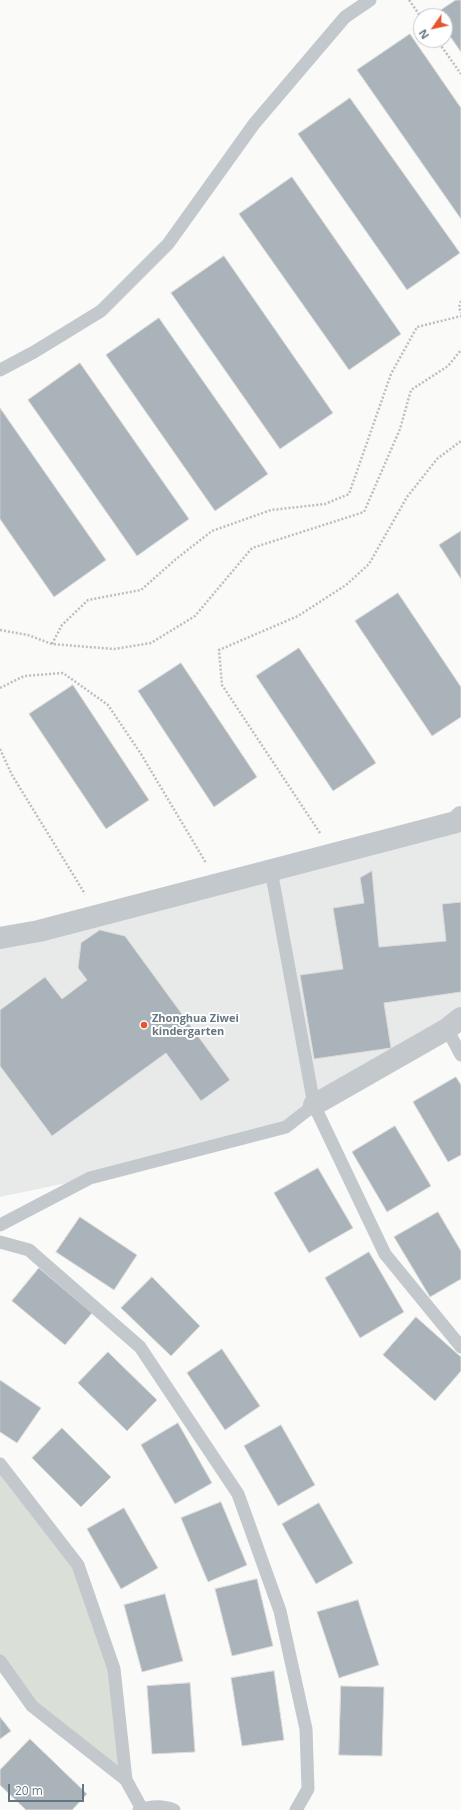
<!DOCTYPE html>
<style>
body{margin:0}
#map{position:relative;width:461px;height:1810px;overflow:hidden;background:#fafaf8;font-family:"Open Sans",sans-serif}
canvas{display:block}
.north{position:absolute;left:413px;top:8px;width:40px;height:40px;box-sizing:border-box;background:#fff;border:1px solid #c1c8cd;border-radius:50%;rotate:236deg;font-size:11px;font-weight:700;line-height:16px;text-align:center;color:#657683}
.north::after{content:'';display:block;margin:auto;width:14px;height:18px;background:#e4572e;clip-path:polygon(50% 0,100% 100%,50% 72%,0 100%)}
.scale{position:absolute;left:8px;top:1784px;width:76px;height:18px;box-sizing:border-box;border:2px solid #657683;border-top:0;padding-left:5px;font-size:12px;line-height:14px;white-space:nowrap;color:#657683;-webkit-text-stroke:3px #fff;paint-order:stroke}
</style>
<div id="map">
<canvas width="461" height="1810"></canvas>
<div class="north">N</div>
<div class="scale">20 m</div>
</div>
<script>
const ctx = document.querySelector('canvas').getContext('2d');
ctx.lineJoin = 'round';
function fillPath(path, color) { ctx.fillStyle = color; ctx.fill(path, 'evenodd'); }
function strokePath(path, color, width, dash) { ctx.strokeStyle = color; ctx.lineWidth = width; ctx.lineCap = dash ? 'butt' : 'round'; ctx.setLineDash(dash || []); ctx.stroke(path); }
function write(font, color, halo, rows, align = 'center') {
  ctx.font = font + ' "Open Sans",sans-serif'; ctx.lineWidth = 4; ctx.setLineDash([]); ctx.textBaseline = 'middle'; ctx.strokeStyle = halo; ctx.fillStyle = color; for (const [text, x, y, turn = 0] of rows) {
    ctx.save(); ctx.translate(x, y); ctx.rotate((+turn || 0) * Math.PI / 180); ctx.textAlign = isNaN(turn) ? turn : align; if (halo) ctx.strokeText(text, 0, 0); ctx.fillText(text, 0, 0); ctx.restore();
  }
}
const built = new Path2D(`
 M461 817V1018L286 1127 90 1178 0 1197V938Z`);
const green = new Path2D(`
 M0 1464 78 1565 114 1669 126 1780 32 1706 0 1661Z`);
const building = new Path2D(`
 M456 0H461V52L445 29V16H436L435 14Z
 M410 34 461 108V219L357 70Z
 M350 98 460 253 407 290 298 134Z
 M292 177 401 334 349 370 239 214Z
 M224 256 333 413 280 449 171 293Z
 M159 318 268 474 215 511 106 355Z
 M80 363 189 519 137 556 28 400Z
 M0 408 106 560 54 597 0 519Z
 M461 531V579L439 545Z
 M398 593 461 687V717L432 736 355 621Z
 M299 648 376 763 333 791 256 676Z
 M181 663 257 777 214 807 138 691Z
 M73 685 149 800 106 829 29 714Z
 M372 871 379 947 446 941 442 904 461 902V992L384 1003 391 1048 314 1059 300 975 343 969 333 908 364 903 360 878Z
 M100 930 125 936 230 1080 201 1101 166 1053 52 1136 0 1066V1010L45 977 62 999 87 980 78 968 81 943Z
 M456 1077 461 1085V1155L448 1162 413 1102Z
 M395 1126 431 1186 387 1212 352 1152Z
 M318 1168 353 1228 309 1253 274 1193Z
 M438 1212 461 1251V1279L430 1297 394 1237Z
 M80 1217 137 1255 114 1290 56 1252Z
 M369 1252 404 1312 360 1338 325 1278Z
 M39 1268 92 1313 65 1345 12 1301Z
 M152 1277 200 1326 171 1356 121 1308Z
 M416 1317 461 1357V1371L435 1401 383 1355Z
 M222 1349 260 1406 225 1430 187 1373Z
 M108 1352 157 1400 127 1431 78 1383Z
 M0 1380 41 1408 17 1443 0 1432Z
 M178 1423 212 1483 175 1504 141 1445Z
 M281 1425 315 1485 278 1506 244 1446Z
 M62 1428 111 1477 81 1507 32 1458Z
 M221 1502 247 1565 208 1582 181 1518Z
 M319 1503 353 1563 316 1584 282 1524Z
 M124 1508 158 1568 121 1589 87 1529Z
 M257 1579 273 1646 232 1656 215 1589Z
 M165 1594 183 1661 142 1672 124 1605Z
 M358 1600 379 1665 339 1678 317 1612Z
 M274 1671 284 1740 242 1746 231 1678Z
 M190 1683 195 1752 152 1754 147 1686Z
 M341 1686 384 1687 382 1756 339 1755Z
 M0 1717 11 1731 0 1739Z
 M30 1739 87 1794 72 1810H26L0 1785V1770Z`);
const path = new Path2D(`
 M409 0 421 17
 M437 40 461 74
 M461 301 459 307 461 313
 M0 630 28 635 52 644 114 649 151 643 195 616 252 548 364 512 400 429 411 390 448 366 461 350
 M52 644 62 625 88 600 141 590 176 559 212 531 271 510 325 504 349 494 391 374 417 327 461 316
 M0 688 24 676 63 673 108 705 141 754 206 863
 M0 749 12 775 85 894
 M320 833 222 685 219 650 298 616 346 585 369 564 407 497 437 459 461 441`);
const service = new Path2D(`
 M0 370 34 352 101 311 168 244 254 124 345 17 370 0
 M271 870 314 1105 385 1254 461 1347
 M447 1029 461 1055
 M0 1225 90 1178 286 1127 314 1105
 M0 1242 29 1250 140 1347 238 1494 280 1611 306 1729 308 1789 296 1810
 M0 1464 78 1565 114 1669 126 1780 32 1706 0 1661
 M126 1780 142 1809
 M139 1810C151 1806 162 1805 174 1810`);
const minor = new Path2D(`
 M0 938 39 931 456 822 461 817
 M314 1105 447 1029 461 1018`);
const markers = [
 [144,1025,4,"#e4572e"]
];
const poiNames = [
 ["Zhonghua Ziwei",152,1019],
 ["kindergarten",152,1032]
];
fillPath(built, '#e8e9e9');
fillPath(green, '#dadfd7');
fillPath(building, '#aab3b9');
strokePath(building, '#dcdcda', 1);
strokePath(path, '#bbbfc2', 2.5, [2, 2]);
strokePath(service, '#c3c8cc', 13);
strokePath(minor, '#c3c8cc', 22);
for (const [x, y, r, color] of markers) { const dot = new Path2D(); dot.arc(x, y, r, 0, 2 * Math.PI); ctx.fillStyle = color; ctx.fill(dot); strokePath(dot, '#fff', 1.5); }
write('bold 11px', '#657683', '#fff', poiNames, 'left');
</script>
